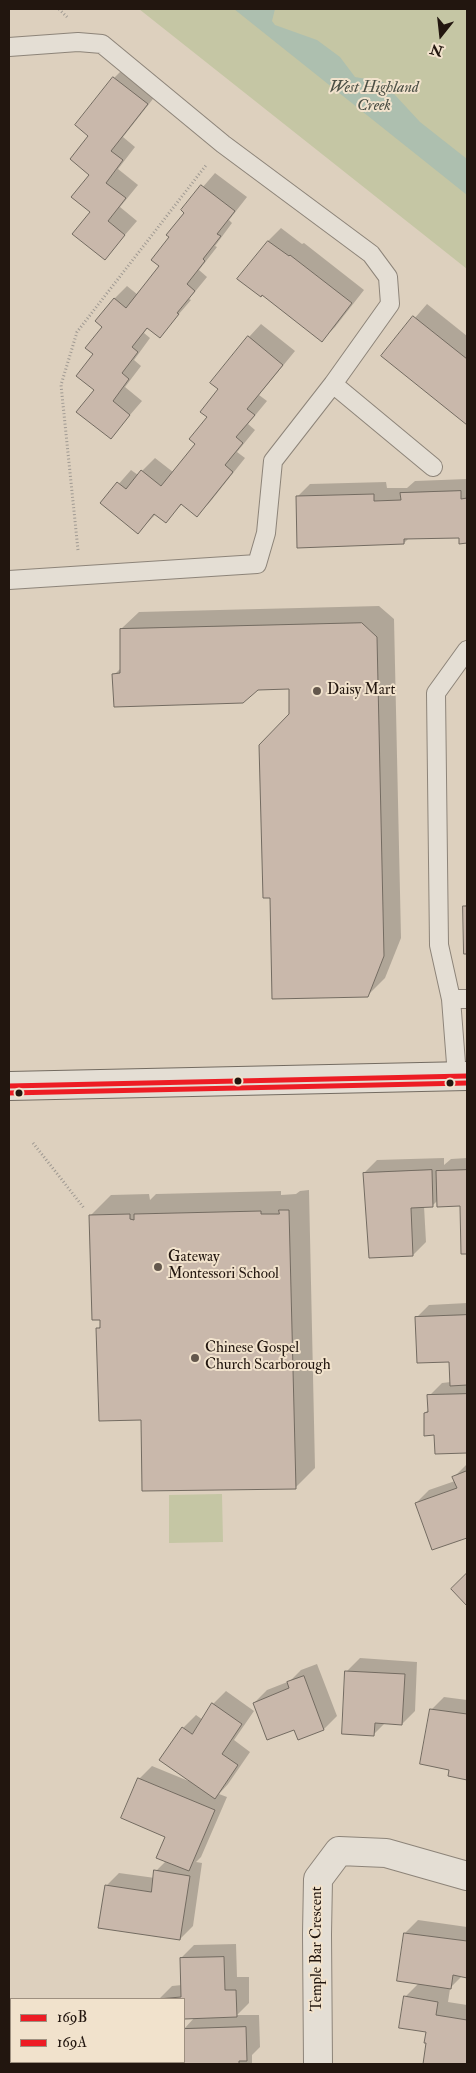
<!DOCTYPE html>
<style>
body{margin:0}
#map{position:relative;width:476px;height:2073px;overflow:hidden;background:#ddd0be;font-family:"IM FELL Double Pica",serif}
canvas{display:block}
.frame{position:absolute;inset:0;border:10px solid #22160f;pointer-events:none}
.legend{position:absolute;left:10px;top:1998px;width:175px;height:65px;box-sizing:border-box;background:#f1e2cc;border:1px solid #9e9080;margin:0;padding:6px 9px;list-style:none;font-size:15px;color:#22160f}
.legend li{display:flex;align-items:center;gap:10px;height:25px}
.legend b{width:25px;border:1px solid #9e9080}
.north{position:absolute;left:416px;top:10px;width:50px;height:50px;-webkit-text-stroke:4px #f1e2cc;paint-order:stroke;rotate:196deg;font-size:14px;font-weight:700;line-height:20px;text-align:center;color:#22160f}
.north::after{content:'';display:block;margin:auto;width:18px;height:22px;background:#22160f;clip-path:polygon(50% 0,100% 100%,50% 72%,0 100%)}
</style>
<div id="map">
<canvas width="476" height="2073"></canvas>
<div class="frame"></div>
<ul class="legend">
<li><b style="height:6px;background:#ed1c24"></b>169B</li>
<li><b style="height:6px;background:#ed1c24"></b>169A</li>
</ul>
<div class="north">N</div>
</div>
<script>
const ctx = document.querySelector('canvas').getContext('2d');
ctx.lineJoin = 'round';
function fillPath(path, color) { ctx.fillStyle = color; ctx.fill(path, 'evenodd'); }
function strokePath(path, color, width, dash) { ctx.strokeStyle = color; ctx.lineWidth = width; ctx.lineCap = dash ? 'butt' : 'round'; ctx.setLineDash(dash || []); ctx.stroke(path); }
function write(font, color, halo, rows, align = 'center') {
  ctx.font = font + ' "IM FELL Double Pica",serif'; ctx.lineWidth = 4; ctx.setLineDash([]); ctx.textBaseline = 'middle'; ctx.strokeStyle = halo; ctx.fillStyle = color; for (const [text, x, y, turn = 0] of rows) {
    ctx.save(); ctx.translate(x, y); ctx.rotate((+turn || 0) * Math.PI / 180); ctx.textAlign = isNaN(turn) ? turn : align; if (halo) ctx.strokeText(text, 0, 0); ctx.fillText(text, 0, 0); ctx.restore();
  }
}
const green = new Path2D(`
 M139 9H467V269Z
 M222 1494 223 1542 169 1543V1495Z`);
const water = new Path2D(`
 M234 9H275L272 21 275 25 317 40 340 57 355 77 383 82 420 122 467 159V195Z`);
const shadow = new Path2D(`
 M127 65 160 90 123 137 135 147 118 169 138 185 120 207 137 221 105 258 91 212 90 135 77 125 114 78Z
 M215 173 247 197 229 220 232 223 215 246 217 247 199 270 207 277 189 299 191 300 160 336 148 327 144 333 150 338 134 360 141 366 125 387 142 401 111 437 96 390 95 354 114 299 127 286 138 295 161 266 171 237 186 213 183 210Z
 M281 228 302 244 304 243 364 290 335 327 322 340 262 294 268 241Z
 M427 304 467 336V424L382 356Z
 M261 324 295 351 259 395 267 401 248 424 255 430 237 452 245 458 210 502 197 515 183 503 165 522 156 514 138 532 102 503 131 470 138 475 155 458 173 472 197 444 220 389 249 337Z
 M467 479V542H460V536L409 538 404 543 297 497 310 484 386 482 387 488H407L415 481Z
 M379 606 394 619 401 938 385 978 367 996 290 715V687L114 675 122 667 121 629 139 612Z
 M467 904V953H465L464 907Z
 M444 1158V1165L451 1159 467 1158V1253H462L461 1205 438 1200 432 1206H424L426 1242 413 1255 364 1173 377 1160Z
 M309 1190 315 1468 295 1488 142 1419 98 1329 101 1325 91 1215 111 1195 149 1194 150 1200 156 1194 281 1191V1195L296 1194 300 1191Z
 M467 1303V1452L436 1453 435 1434 425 1413 429 1409V1396L442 1383 451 1382 450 1360 416 1318 429 1305Z
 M467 1464V1537L433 1549 416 1503 429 1490 455 1481 454 1477Z
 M360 1658 417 1662 415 1711 402 1724 385 1723 374 1734 347 1671Z
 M317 1664 337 1716 324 1729 299 1739 295 1728 254 1703 267 1690 290 1681 301 1670Z
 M226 1691 254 1711 234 1740 250 1752 228 1784 219 1794 227 1797 201 1857 196 1862 202 1863 193 1926 180 1939 106 1886 119 1873 155 1878 156 1871 166 1861 167 1836 139 1779 152 1766 191 1782 161 1760 183 1728 196 1715 203 1720 213 1704Z
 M444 1697 467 1700V1778L449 1775 450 1769 431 1710Z
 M418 1920 467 1927V1976H462L449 1989H450L448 2002 467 2005V2064H424L428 2042 427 2031 405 1997 419 1983 398 1980 405 1933Z
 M236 1944 237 1977H249V2003L237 2015H259L260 2047 252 2055V2064H166V2062H184V2029L195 2017 184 2018V1999H159L172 1986 182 1985 181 1958 194 1945Z`);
const building = new Path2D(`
 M113 77 148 104 111 151 123 160 106 183 126 198 108 221 125 235 105 260 72 234 90 212 71 197 89 175 70 159 88 136 75 125Z
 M201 185 235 211 217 234 221 236 203 259 205 261 187 284 195 291 177 313 179 314 160 338 147 328 132 347 138 352 122 373 129 379 113 401 130 415 111 439 76 412 94 390 76 376 93 354 85 348 102 327 95 321 114 298 126 308 159 266 151 260 169 237 166 235 184 213 181 210Z
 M268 241 289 256 290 255 352 303 322 342 262 295 261 297 237 279Z
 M413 316 467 359V425L381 356Z
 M248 336 283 365 247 409 255 415 236 437 243 443 225 465 233 472 197 517 181 504 166 523 154 514 138 534 100 503 117 482 126 489 141 470 161 486 195 444 189 439 207 417 200 412 218 389 210 383Z
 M461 491V499L467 498V543L459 544V538L404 539V544L297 548 296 496 374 494V501L401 500 400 493Z
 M362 623 377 637 384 956 368 997 272 999 270 898H263L259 745 289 714V689L258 690 243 703 114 707 112 674 120 673V629Z
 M463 906H467V954H464Z
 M432 1170 433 1207 411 1208 413 1256 369 1258 363 1173Z
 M467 1170V1254H461L460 1206 437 1207 436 1171Z
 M279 1210H289L296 1489 142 1491 141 1420 99 1421 96 1328H100V1320H92L89 1215 130 1214V1219L134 1220V1214L261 1211V1214H279Z
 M467 1315V1385L450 1386 449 1362 417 1363 415 1317Z
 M467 1394V1453L435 1454 434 1435 424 1436V1413L428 1412 427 1395Z
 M467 1471V1538L432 1550 415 1503 457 1488 452 1477Z
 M467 1573V1606L451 1589Z
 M345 1671 405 1674 402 1725 375 1723 374 1736 342 1734Z
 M304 1676 324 1730 298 1740 294 1730 267 1740 253 1703 289 1688 287 1682Z
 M212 1703 242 1724 222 1754 238 1765 215 1799 159 1760 182 1727 192 1734Z
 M430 1709 467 1714V1780L448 1776 449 1770 420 1764Z
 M138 1778 215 1810 189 1871 156 1858 165 1837 121 1818Z
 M154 1870 190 1876 180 1940 98 1928 105 1885 151 1892Z
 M404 1933 467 1941V1978L453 1975 451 1989 397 1981Z
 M224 1957 225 1990H236L237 2017 184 2019V1999H158L181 1997 180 1958Z
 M404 1996 438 2002 436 2015 467 2020V2064H423L426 2043H424L426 2032 399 2028Z
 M246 2027 247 2061H239V2064H165V2062H184V2029Z`);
const path = new Path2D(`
 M59 9 67 17
 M78 550 61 385 77 332 207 164
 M33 1143 84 1208`);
const lane = new Path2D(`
 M9 47 78 42 102 44 223 144 371 254 388 277 390 304 333 384 273 461 266 533 257 564 9 580
 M333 384 433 467
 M451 999 439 945 436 693 467 650
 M457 1076 451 999H467`);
const street = new Path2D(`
 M318 2064 317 1934 318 1879 339 1851 386 1853 467 1876`);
const secondary = new Path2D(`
 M9 1086 467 1076`);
const bus1 = new Path2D(`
 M9 1086 467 1076`);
const bus2 = new Path2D(`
 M9 1093 467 1083`);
const markers = [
 [317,691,5,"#63574c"],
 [238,1081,4.5,"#22160f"],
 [450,1083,4.5,"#22160f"],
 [19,1093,4.5,"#22160f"],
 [158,1267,5,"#63574c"],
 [195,1358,5,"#63574c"]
];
const poiNames = [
 ["Daisy Mart",327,691],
 ["Gateway",168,1258],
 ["Montessori School",168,1275],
 ["Chinese Gospel",205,1349],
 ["Church Scarborough",205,1366]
];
const streetNames = [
 ["Temple Bar Crescent",318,1949,-90]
];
const waterNames = [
 ["West Highland",374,89],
 ["Creek",374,107]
];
fillPath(green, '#c5c6a4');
fillPath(water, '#adbfaf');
fillPath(shadow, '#0003');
fillPath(building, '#c9b8ab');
strokePath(building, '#736b61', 1);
strokePath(lane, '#8d8479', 20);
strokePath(street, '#8d8479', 30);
strokePath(secondary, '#736b61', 30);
strokePath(path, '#9f9992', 3, [1, 2.5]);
strokePath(lane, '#e4ded4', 18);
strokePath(street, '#e4ded4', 28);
strokePath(secondary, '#e4ded4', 28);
strokePath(bus1, '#ed1c24', 5);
strokePath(bus2, '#ed1c24', 5);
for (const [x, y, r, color] of markers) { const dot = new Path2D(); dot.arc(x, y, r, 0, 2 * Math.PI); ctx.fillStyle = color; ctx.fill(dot); strokePath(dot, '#f1e2cc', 2); }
write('15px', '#22160f', '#f1e2cc', poiNames, 'left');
write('15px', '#22160f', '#f1e2cc', streetNames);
write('italic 16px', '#4b4f45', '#f1e2cc', waterNames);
</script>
